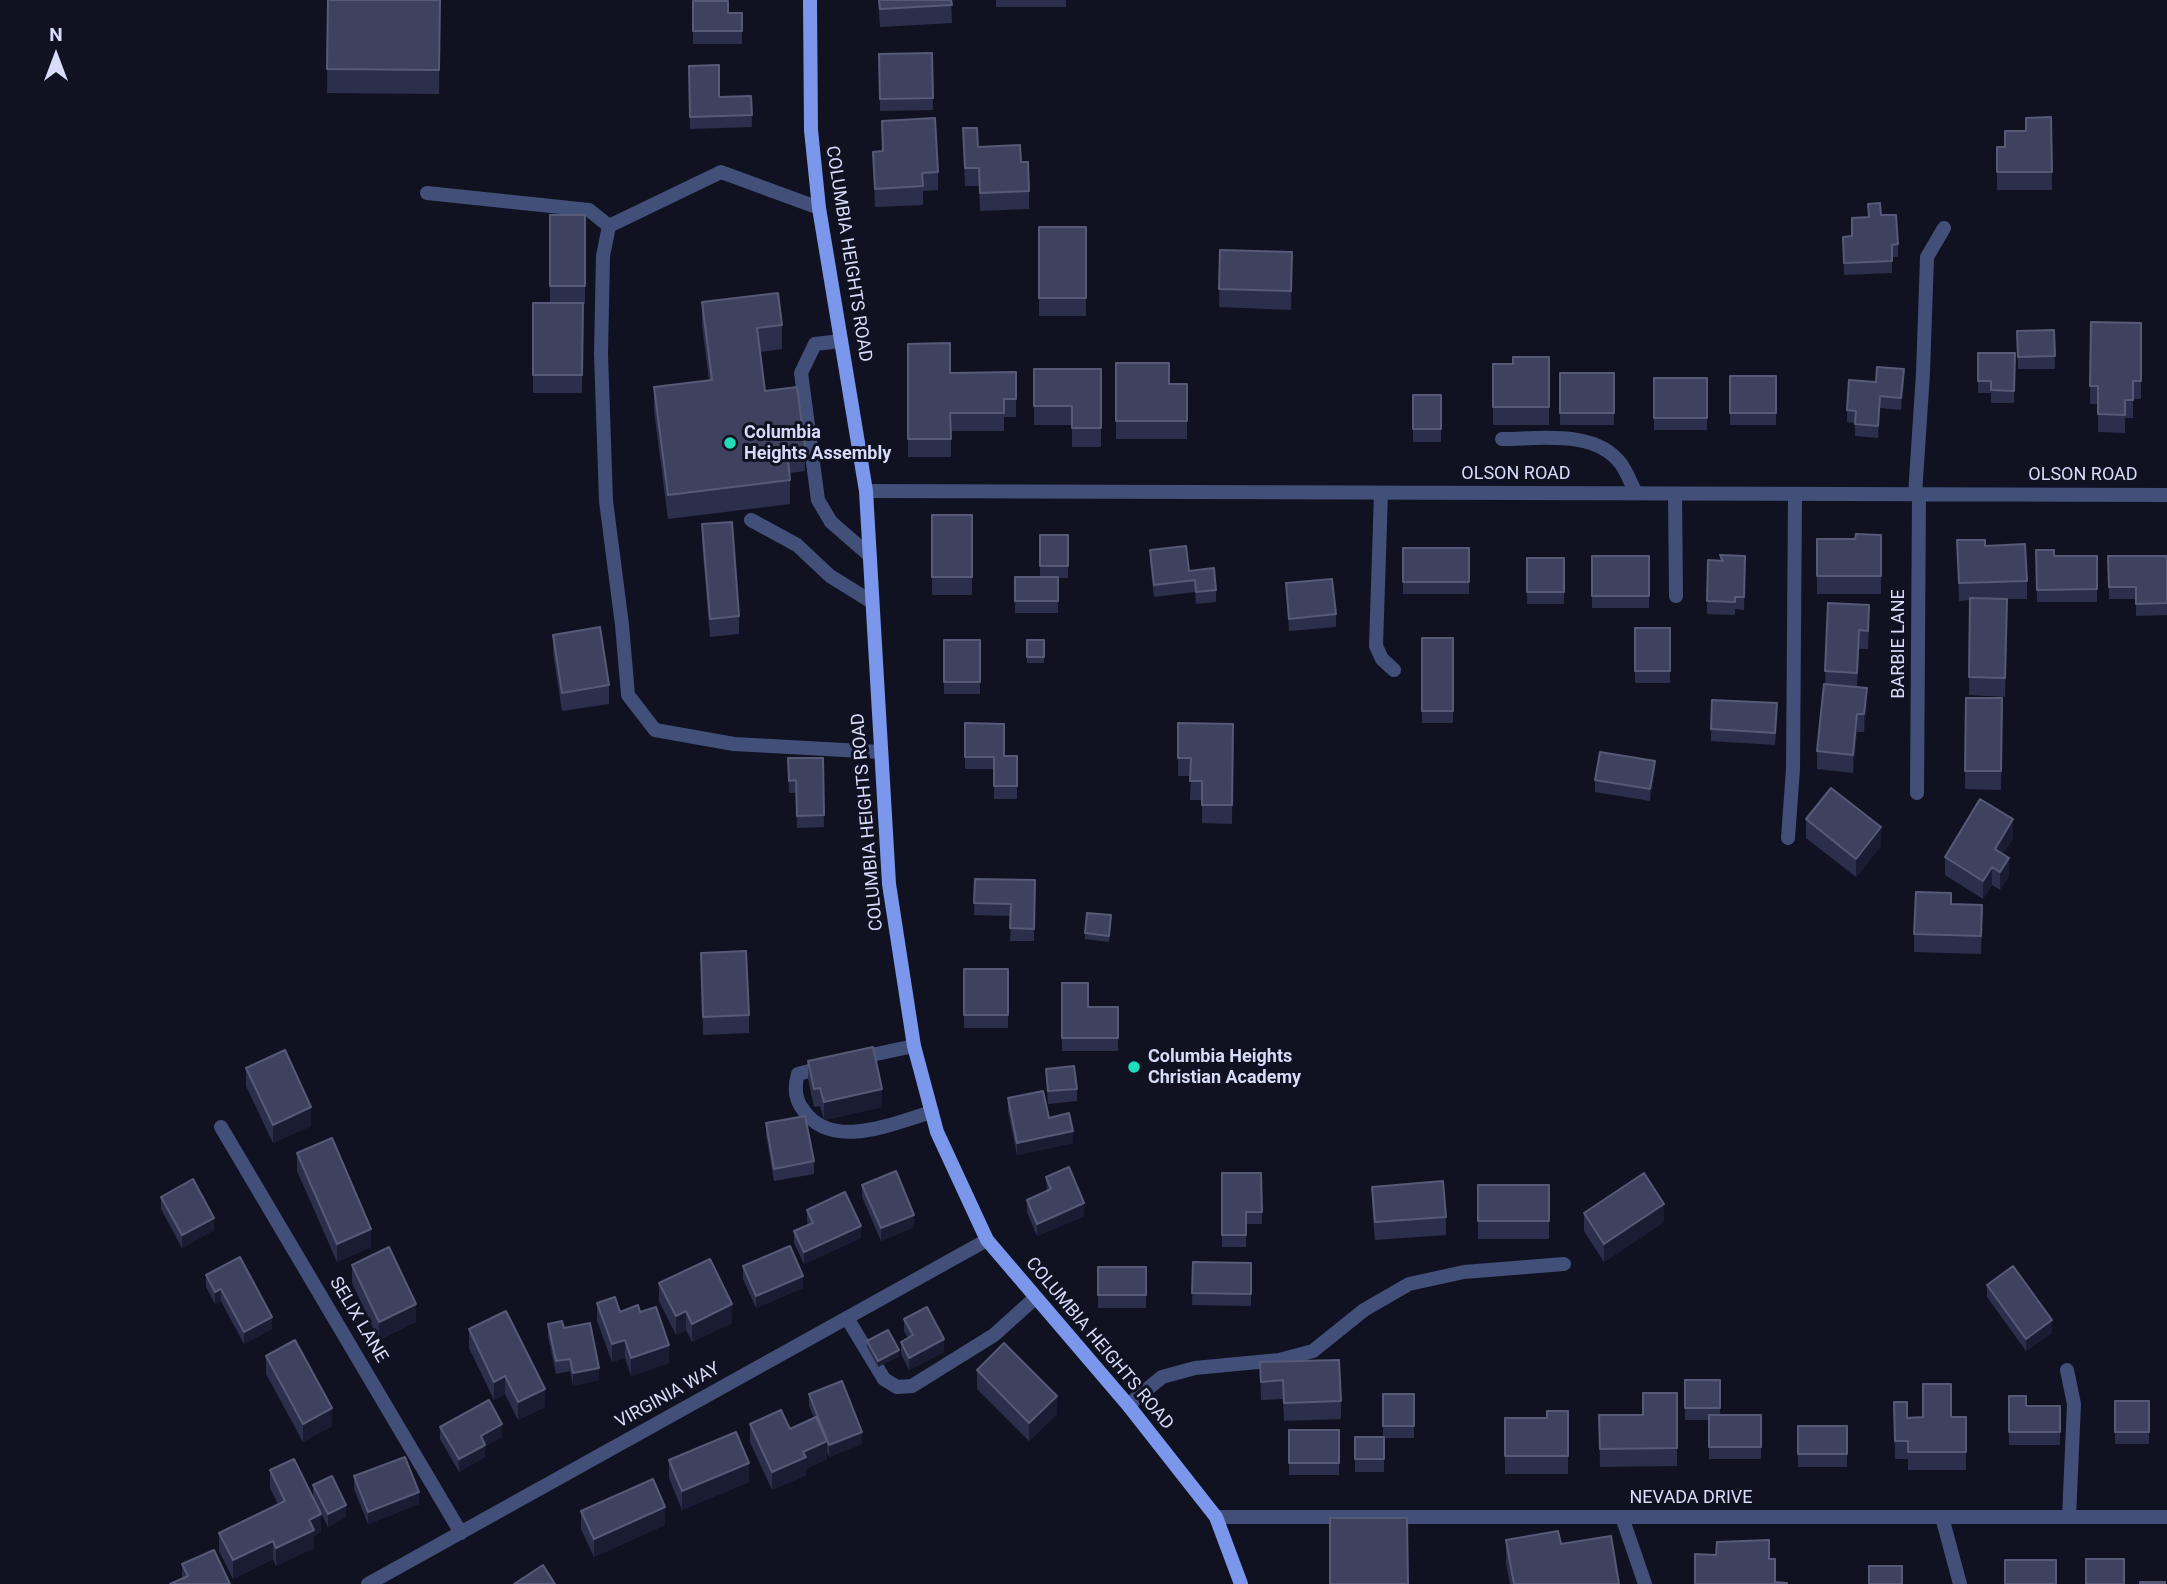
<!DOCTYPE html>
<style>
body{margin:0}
#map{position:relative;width:2167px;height:1584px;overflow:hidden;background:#111221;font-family:Roboto,sans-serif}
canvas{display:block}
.north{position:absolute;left:21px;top:21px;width:70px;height:70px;-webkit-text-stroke:5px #111221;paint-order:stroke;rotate:0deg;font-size:19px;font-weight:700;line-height:28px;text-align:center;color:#d6dcf9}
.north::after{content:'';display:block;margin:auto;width:24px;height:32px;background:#d6dcf9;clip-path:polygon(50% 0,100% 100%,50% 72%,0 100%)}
</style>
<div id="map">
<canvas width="2167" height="1584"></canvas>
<div class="north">N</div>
</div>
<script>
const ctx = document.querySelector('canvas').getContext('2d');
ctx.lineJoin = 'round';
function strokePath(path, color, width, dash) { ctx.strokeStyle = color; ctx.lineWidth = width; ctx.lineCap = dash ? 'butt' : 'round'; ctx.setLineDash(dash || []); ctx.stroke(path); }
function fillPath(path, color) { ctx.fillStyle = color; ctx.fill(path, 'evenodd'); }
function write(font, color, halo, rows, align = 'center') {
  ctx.font = font + ' Roboto,sans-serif'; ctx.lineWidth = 6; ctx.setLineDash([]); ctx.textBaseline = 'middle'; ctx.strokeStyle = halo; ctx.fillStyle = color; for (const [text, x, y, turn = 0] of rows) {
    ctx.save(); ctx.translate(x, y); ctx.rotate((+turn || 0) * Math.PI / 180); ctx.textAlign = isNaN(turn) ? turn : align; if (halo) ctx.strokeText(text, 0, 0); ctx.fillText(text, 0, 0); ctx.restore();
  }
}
const lane = new Path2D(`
 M427 193 589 210 609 226
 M819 208 721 172 609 226 603 256 601 354 606 501 622 625 628 695 655 730 734 744 881 752
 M841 341 815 344 801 373 818 500 831 522 869 555
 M1502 439C1539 439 1596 429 1621 464 1627 472 1631 484 1636 493
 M1381 493 1376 646 1382 659 1394 670
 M1675 494 1676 596
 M1915 495 1923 373 1927 257 1944 228
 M751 520 797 545 830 576 872 602
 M1788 838 1793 769 1795 494
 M857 1058 914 1046
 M824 1067 798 1074C794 1087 795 1100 804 1111 833 1151 893 1123 932 1112
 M847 1318 884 1379 897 1387 912 1386 994 1335 1035 1298
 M2067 1370 2074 1404 2069 1517
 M1622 1517 1645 1584`);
const street = new Path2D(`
 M866 491 2167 495
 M1917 793 1919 495
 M221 1127 461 1533
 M1128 1405 1162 1377 1195 1368 1279 1360 1313 1351 1364 1310 1409 1284 1464 1272 1564 1264
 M1216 1517H2167
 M1942 1517 1960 1584
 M368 1584 987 1240`);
const secondary = new Path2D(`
 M810 0 811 130 819 208 866 491 889 884 914 1046 937 1132 987 1240 1128 1405 1216 1517 1241 1584`);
const wall = new Path2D(`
 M328 0H440L439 94 327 93Z
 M878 0H951L952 23 880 27Z
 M996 0H1066V7H996Z
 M693 1 728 13H742V44H693Z
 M932 53 933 110 880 111 879 54Z
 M689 66 719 97 751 96 752 127 690 129Z
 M2051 117 2052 190H1997V147H2005L2026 131Z
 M882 121 938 172V190L923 191V205L875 207 873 152 882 151Z
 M963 128 978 147 1021 162 1029 191V209L980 211 979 186H965Z
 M550 215H585V304H583L582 393H533V303H550Z
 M1881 215 1898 244V257H1892V273L1844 275 1843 237 1852 236Z
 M1039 227H1086V316H1039Z
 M1220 250 1292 270 1291 310 1219 307Z
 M702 302 782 325V349L760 352 765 391 805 447V471L790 473V504L668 519 654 411V387L709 380 702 326Z
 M2091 322 2141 323V399H2133V418H2125V433L2098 432V404H2090Z
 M2054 330 2055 369H2018L2017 331Z
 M908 344 950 373 1016 372V417H1004V431H951V457H908Z
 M1978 353H2015L2014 403H1991V393H1978Z
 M1549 357V425H1493V364H1513Z
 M1116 363 1169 384H1187V439H1116Z
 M1034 369H1101V447H1072V425H1034Z
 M1560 373H1614V425H1560Z
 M1730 376H1776V425H1730Z
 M1654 378H1707V430H1654Z
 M1904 381 1901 410 1880 408 1878 438 1855 436V423L1847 422V410L1876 382Z
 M1413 395H1441V442H1413Z
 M932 515H972V595H932Z
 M702 524 739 616V634L710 637 702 542Z
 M1040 535H1068V578H1058V613H1015V577H1040Z
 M1881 535V594H1817V539H1855Z
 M1957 540 1985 546 2027 581V599H2007L2005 697 1969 695 1970 600 1959 601Z
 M1403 548H1469V594H1403Z
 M1150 550 1189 571 1216 590V602L1196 604 1195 592 1154 597 1150 563Z
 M2036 550 2054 556H2097V602H2037Z
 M1720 555 1745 568 1744 610 1735 609V615L1707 614V601L1720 561Z
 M1592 556H1649V608H1592Z
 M2108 556H2167V615L2136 616V599H2109Z
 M1527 558H1564V604H1527Z
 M1286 583 1336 614V627L1289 631Z
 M1828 603 1869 623 1868 649H1859L1857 687 1867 707 1864 732H1857L1853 773 1817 769V751L1825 684Z
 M1635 628H1670V683H1635Z
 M553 635 609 685V704L562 711 553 653Z
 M1422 638H1453V723H1422Z
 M944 640H980V694H944Z
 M1027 640H1044V663H1027Z
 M1966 698H2002L2001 790 1965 789Z
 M1777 715 1775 745 1711 741V729Z
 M965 723 1004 756H1017V799H994V769H965Z
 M1178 723 1233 724 1232 824 1202 823V800H1190L1191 776H1178Z
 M788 758H823L824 827 797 828 796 793H789Z
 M1655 773 1650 801 1595 792V780Z
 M1806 819 1881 846 1856 877 1806 838Z
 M2013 838 2003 854 2009 876 2000 890 1992 885 1983 899 1945 875V857Z
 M975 879 1035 880 1034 941H1010L1011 916 974 915Z
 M1951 904 1982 924 1981 954 1914 952V934Z
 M1111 921 1109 942 1085 939V933Z
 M701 953 749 1015V1033L703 1035Z
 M964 969H1008V1028H964Z
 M1062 983 1088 1007H1118V1051H1062Z
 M808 1061 882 1107 824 1120 820 1106 814 1107 808 1079Z
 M246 1068 311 1126 273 1143 246 1086Z
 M1046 1069 1077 1089V1101L1048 1104Z
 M1008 1098 1073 1143 1017 1155 1008 1111Z
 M766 1123 814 1161V1174L774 1181 766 1135Z
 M297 1153 371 1247 337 1262 297 1171Z
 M1222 1173H1261L1262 1224H1246V1247H1222Z
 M1046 1177 1084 1216 1037 1236 1027 1212V1200L1047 1191Z
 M862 1185 914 1227 881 1241 862 1197Z
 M1478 1185H1549V1239H1478Z
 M1372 1187 1446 1217V1235L1375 1240 1372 1205Z
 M161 1197 214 1230 182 1248 161 1209Z
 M807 1210 861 1238 804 1264 794 1243V1231L808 1225 807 1222Z
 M1584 1213 1664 1222 1604 1262 1584 1231Z
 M1193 1262 1251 1263V1306L1192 1305Z
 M352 1265 416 1322 379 1340 352 1283Z
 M743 1266 803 1288 756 1308 743 1279Z
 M1098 1267H1146V1308H1098Z
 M206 1275 272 1329 244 1344 221 1301 215 1304 206 1287Z
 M659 1283 732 1323 692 1342 686 1330 676 1335 659 1301Z
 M1987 1285 2052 1333 2026 1351 1987 1297Z
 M597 1303 620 1312H640L669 1363 631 1376 625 1358 612 1362 597 1321Z
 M904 1319 944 1352 909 1370 901 1354V1342L908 1338 904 1331Z
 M548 1324 564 1328 599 1380 573 1386 570 1371 556 1374 548 1336Z
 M469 1329 545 1407 518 1420 505 1394 494 1400 469 1348Z
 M867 1341 899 1356 878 1367 867 1347Z
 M266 1356 332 1426 303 1442 266 1374Z
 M1260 1362 1341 1401V1419L1284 1421 1283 1399 1261 1400Z
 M977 1370 1057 1414 1029 1441 977 1389Z
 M1685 1380H1720V1415H1761V1459H1709V1420H1685Z
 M1677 1393V1466L1600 1467 1599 1415H1643Z
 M809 1394 862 1444 829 1457 827 1452V1459L806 1469V1475L772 1490 750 1442V1424L790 1429 814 1418 809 1406Z
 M1383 1394H1414V1438H1384V1472H1355V1437H1383Z
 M2009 1396 2026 1406H2060V1445H2009Z
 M2115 1401H2149V1444H2115Z
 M1894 1402 1907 1418 1966 1417V1470H1908V1459H1895Z
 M1568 1411V1474H1505V1418H1547Z
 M1798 1426H1847V1467H1798Z
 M440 1427 502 1437 485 1446V1457L459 1472 440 1439Z
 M1289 1430H1339V1475H1289Z
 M669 1460 749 1482 682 1510 669 1478Z
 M270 1470 321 1532 314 1536V1548L276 1566 273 1559 233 1579 219 1551V1533L278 1504 270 1488Z
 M354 1476 419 1504 368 1524 354 1489Z
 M313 1485 346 1517 328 1527 313 1497Z
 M581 1511 665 1525 594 1557 581 1529Z
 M1506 1540 1619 1584H1510L1506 1564Z
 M182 1564 230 1584 182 1579Z`);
const shadedWall = new Path2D(`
 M1904 369V381L1901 410V398Z
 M1880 396V408L1878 438V426Z
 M1867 688V707L1864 732V714Z
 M1857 714V732L1853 773V755Z
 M1655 761V773L1650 801V789Z
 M2013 819V838L1995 867V849Z
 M1881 827V846L1856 877V859Z
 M2009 858V876L2000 890V872Z
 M1992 867V885L1983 899V881Z
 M882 1089V1107L824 1120V1102Z
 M311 1107V1126L273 1143V1125Z
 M1073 1131V1143L1017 1155V1143Z
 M1084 1203V1216L1037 1236V1224Z
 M1664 1204V1222L1604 1262V1244Z
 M914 1215V1227L881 1241V1228Z
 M214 1218V1230L182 1248V1235Z
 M861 1226V1238L804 1264V1252Z
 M371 1229V1247L337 1262V1244Z
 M803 1276V1288L756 1308V1296Z
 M221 1289V1301L215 1304V1292Z
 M416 1304V1322L379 1340V1322Z
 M732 1304V1323L692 1342V1324Z
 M686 1311V1330L676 1335V1316Z
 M272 1317V1329L244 1344V1332Z
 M2052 1320V1333L2026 1351V1339Z
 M944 1339V1352L909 1370V1358Z
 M625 1340V1358L612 1362V1344Z
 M669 1345V1363L631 1376V1358Z
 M899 1350V1356L878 1367V1361Z
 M599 1368V1380L573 1386V1373Z
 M505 1376V1394L494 1400V1382Z
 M545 1389V1407L518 1420V1402Z
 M1057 1396V1414L1029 1441V1423Z
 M332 1408V1426L303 1442V1424Z
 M502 1424V1437L485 1446V1457L459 1472V1459L481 1436Z
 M862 1432V1444L829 1457V1445Z
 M827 1441V1459L806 1469V1475L772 1490V1472L803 1452Z
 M749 1463V1482L682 1510V1491Z
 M419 1492V1504L368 1524V1512Z
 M346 1505V1517L328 1527V1514Z
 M665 1507V1525L594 1557V1539Z
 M321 1514V1532L314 1536V1548L276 1566V1548L309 1520Z
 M273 1541V1559L233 1579V1560Z`);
const building = new Path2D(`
 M328 0H440L439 70 327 69Z
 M879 0H951L952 5 880 9Z
 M693 1H728V13H742V31H693Z
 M932 53 933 98 880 99 879 54Z
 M719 65V97L751 96 752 115 690 117 689 66Z
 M2051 117 2052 172H1997V147H2005V131H2026V118Z
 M935 118 938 172 922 173 923 186 875 189 873 152 883 151 882 121Z
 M963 128H977L978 147 1020 145 1021 162H1028L1029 191 980 193 979 168H965Z
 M1880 203 1881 215H1896L1898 244 1892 245V261L1844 263 1843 237 1852 236V218L1869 217 1868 204Z
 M550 215H585V286H550Z
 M1039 227H1086V298H1039Z
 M1220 250 1292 252 1291 291 1219 289Z
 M778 293 782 325 757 328 765 391 797 387 805 447 787 450 790 480 668 495 654 387 712 380 702 302Z
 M533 303H583L582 375H533Z
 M2091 322 2141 323V381H2133V400H2125V415L2098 414V386H2090Z
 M2054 330 2055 356 2018 357 2017 331Z
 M950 343V373L1016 372V399H1004V413H950L951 439H908V344Z
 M1978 353H2015L2014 391 1991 390V381H1978Z
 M1513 357H1549V407H1493V364H1513Z
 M1116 363H1169V384H1187V421H1116Z
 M1877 367 1904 369 1901 398 1880 396 1878 426 1855 424 1856 411 1847 410 1849 380 1876 382Z
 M1034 369H1101V428H1072V406H1034Z
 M1560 373H1614V413H1560Z
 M1730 376H1776V413H1730Z
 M1654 378H1707V418H1654Z
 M1413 395H1441V429H1413Z
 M932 515H972V577H932Z
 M732 522 739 616 710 619 702 524Z
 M1856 534 1881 535V576H1817V539H1855Z
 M1040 535H1068V566H1040Z
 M1957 540H1985V546L2025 544 2027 581 1959 583Z
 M1186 546 1189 571 1214 568 1216 590 1196 592 1195 580 1154 585 1150 550Z
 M1403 548H1469V582H1403Z
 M2036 550H2054V556H2097V589L2037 590Z
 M1720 555 1745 556 1744 597H1735V602L1707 601 1708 560 1723 561Z
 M1592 556H1649V596H1592Z
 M2108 556H2167V603L2136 604V587H2109Z
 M1527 558H1564V592H1527Z
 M1015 577H1058V601H1015Z
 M1332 579 1336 614 1289 619 1286 583Z
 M1970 598 2007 599 2005 678 1969 677Z
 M1828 603 1869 605 1868 631 1859 630 1857 673 1825 671Z
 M600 627 609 685 562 693 553 635Z
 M1635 628H1670V671H1635Z
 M1422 638H1453V711H1422Z
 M944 640H980V682H944Z
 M1027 640H1044V657H1027Z
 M1824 684 1867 688 1864 714H1857L1853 755 1817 751Z
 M1966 698H2002L2001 771H1965Z
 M1712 700 1777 703 1775 733 1711 729Z
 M965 723 1004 724V756H1017V786H994V757H965Z
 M1178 723 1233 724 1232 805H1202V781H1190L1191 758H1178Z
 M1600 752 1655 761 1650 789 1595 780Z
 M788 758H823L824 815 797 816 796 780 789 781Z
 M1831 788 1881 827 1856 859 1806 819Z
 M1980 799 2013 819 1995 849 2009 858 2000 872 1992 867 1983 881 1945 857Z
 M975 879 1035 880 1034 929 1010 928 1011 904 974 903Z
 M1916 892 1951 893V904L1982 905 1981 936 1914 934Z
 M1087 913 1111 915 1109 936 1085 933Z
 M746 951 749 1015 703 1017 701 953Z
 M964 969H1008V1015H964Z
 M1062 983H1088V1007H1118V1038H1062Z
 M873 1047 882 1089 824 1102 820 1088 814 1089 808 1061Z
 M285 1050 311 1107 273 1125 246 1068Z
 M1074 1066 1077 1089 1048 1091 1046 1069Z
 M1043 1091 1049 1118 1069 1113 1073 1131 1017 1143 1008 1098Z
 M805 1116 814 1161 774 1169 766 1123Z
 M332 1138 371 1229 337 1244 297 1153Z
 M1069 1167 1084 1203 1037 1224 1027 1200 1051 1189 1046 1177Z
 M896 1171 914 1215 881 1228 862 1185Z
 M1222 1173H1261L1262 1212H1246V1235H1222Z
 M1644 1173 1664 1204 1604 1244 1584 1213Z
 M193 1179 214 1218 182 1235 161 1197Z
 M1443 1181 1446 1217 1375 1222 1372 1187Z
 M1478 1185H1549V1221H1478Z
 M845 1192 861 1226 804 1252 794 1231 813 1223 807 1210Z
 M790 1246 803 1276 756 1296 743 1266Z
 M389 1247 416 1304 379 1322 352 1265Z
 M240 1257 272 1317 244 1332 221 1289 215 1292 206 1275Z
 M710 1259 732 1304 692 1324 686 1311 676 1316 659 1283Z
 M1193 1262 1251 1263V1294L1192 1293Z
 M2013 1266 2052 1320 2026 1339 1987 1285Z
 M1098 1267H1146V1295H1098Z
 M615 1297 620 1312 638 1305 640 1312 656 1307 669 1345 631 1358 625 1340 612 1344 597 1303Z
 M927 1307 944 1339 909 1358 901 1342 913 1335 904 1319Z
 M506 1311 545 1389 518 1402 505 1376 494 1382 469 1329Z
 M562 1321 564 1328 590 1323 599 1368 573 1373 570 1359 556 1361 548 1324Z
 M888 1330 899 1350 878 1361 867 1341Z
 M295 1340 332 1408 303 1424 266 1356Z
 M1004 1343 1057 1396 1029 1423 977 1370Z
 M1339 1360 1341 1401 1284 1403 1283 1380 1261 1382 1260 1362Z
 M1685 1380H1720V1408H1685Z
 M842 1381 862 1432 829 1445 809 1394Z
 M1923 1384H1951V1417H1966V1452H1908V1441H1895L1894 1402H1907V1418L1923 1417Z
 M1643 1393H1677V1448L1600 1449 1599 1415H1643Z
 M1383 1394H1414V1426H1383Z
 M2009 1396H2026V1406H2060V1432H2009Z
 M489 1400 502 1424 481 1436 485 1445 459 1459 440 1427Z
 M2115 1401H2149V1432H2115Z
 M781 1410 790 1429 816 1417 827 1441 803 1452 806 1457 772 1472 750 1424Z
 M1547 1411H1568V1456H1505V1418H1547Z
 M1709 1415H1761V1447H1709Z
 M1798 1426H1847V1454H1798Z
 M1289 1430H1339V1463H1289Z
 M736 1432 749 1463 682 1491 669 1460Z
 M1355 1437H1384V1459H1355Z
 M405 1457 419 1492 368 1512 354 1476Z
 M294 1459 321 1514 309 1520 314 1530 276 1548 273 1541 233 1560 219 1533 285 1501 270 1470Z
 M332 1476 346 1505 328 1514 313 1485Z
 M653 1479 665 1507 594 1539 581 1511Z
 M1330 1518H1407L1408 1584H1330Z
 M1558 1531 1561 1544 1611 1536 1619 1584H1514L1506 1540Z
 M1769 1540V1559H1775V1582L1787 1583V1584H1695V1554L1716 1555 1717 1542Z
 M214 1550 230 1584H170L188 1576 182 1564Z
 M2086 1559H2124V1584H2086Z
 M2005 1560H2056V1584H2005Z
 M543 1565 555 1584H514Z
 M1869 1566H1902V1584H1869Z
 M2140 1582H2165V1584H2140Z`);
const markers = [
 [730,443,7,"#1fddba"],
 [1134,1067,7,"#1fddba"]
];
const streetNames = [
 ["COLUMBIA HEIGHTS ROAD",848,254,81],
 ["OLSON ROAD",1516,474],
 ["OLSON ROAD",2083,475],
 ["BARBIE LANE",1899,644,-90],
 ["COLUMBIA HEIGHTS ROAD",868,822,-95],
 ["SELIX LANE",358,1320,59],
 ["COLUMBIA HEIGHTS ROAD",1099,1344,50],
 ["VIRGINIA WAY",668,1396,-29],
 ["NEVADA DRIVE",1691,1498]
];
const poiNames = [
 ["Columbia",744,433],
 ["Heights Assembly",744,454],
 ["Columbia Heights",1148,1057],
 ["Christian Academy",1148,1078]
];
strokePath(lane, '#424f79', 14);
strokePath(street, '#424f79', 14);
strokePath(secondary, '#7a97ec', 14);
fillPath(wall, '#2c2f4c');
fillPath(shadedWall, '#191c33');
fillPath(building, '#3e425f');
strokePath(building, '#565a77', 2);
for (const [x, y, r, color] of markers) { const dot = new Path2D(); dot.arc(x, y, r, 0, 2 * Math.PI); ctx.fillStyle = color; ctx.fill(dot); strokePath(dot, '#111221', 2.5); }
write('18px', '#d6dcf9', '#111221', streetNames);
write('bold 18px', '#d6dcf9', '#111221', poiNames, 'left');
</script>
